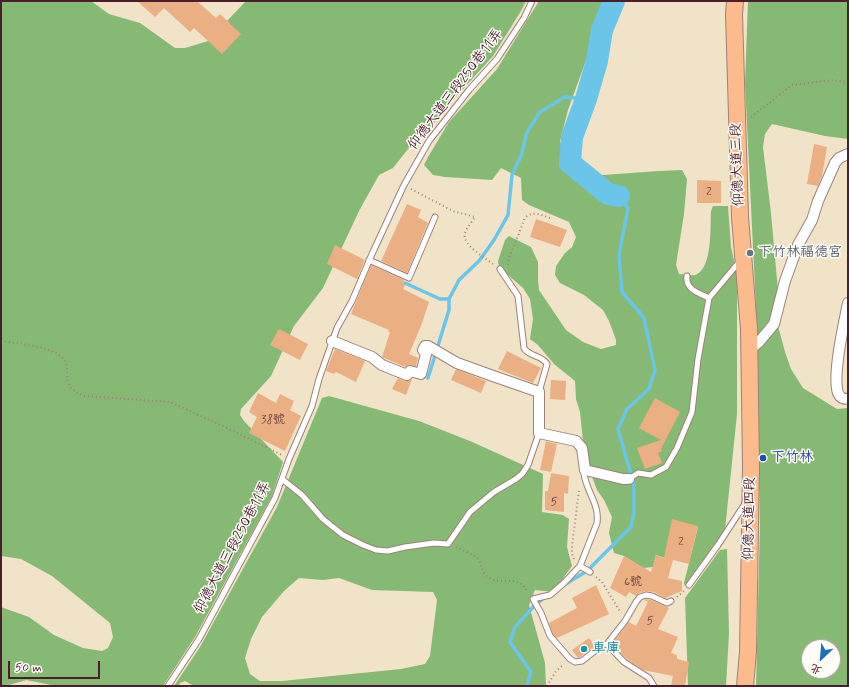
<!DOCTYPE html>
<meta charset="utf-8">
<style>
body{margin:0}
#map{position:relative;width:849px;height:687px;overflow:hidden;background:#f1e3c7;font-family:Mynerve,"LXGW WenKai TC",sans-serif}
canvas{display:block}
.frame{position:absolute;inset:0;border:2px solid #4a1f2b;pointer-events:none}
.north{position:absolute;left:801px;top:639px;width:40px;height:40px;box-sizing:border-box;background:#fdfcf7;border:1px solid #b5a4a5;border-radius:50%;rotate:206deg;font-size:11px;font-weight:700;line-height:16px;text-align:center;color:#4a1f2b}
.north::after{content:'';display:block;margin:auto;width:14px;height:18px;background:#1f6fb2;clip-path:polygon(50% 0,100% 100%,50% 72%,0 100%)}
.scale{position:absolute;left:8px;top:661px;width:92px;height:18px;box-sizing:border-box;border:2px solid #4a1f2b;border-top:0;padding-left:5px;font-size:12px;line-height:14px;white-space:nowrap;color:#4a1f2b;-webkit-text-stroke:3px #fdfcf7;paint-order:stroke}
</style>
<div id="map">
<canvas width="849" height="687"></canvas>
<div class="frame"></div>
<div class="north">北</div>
<div class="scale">50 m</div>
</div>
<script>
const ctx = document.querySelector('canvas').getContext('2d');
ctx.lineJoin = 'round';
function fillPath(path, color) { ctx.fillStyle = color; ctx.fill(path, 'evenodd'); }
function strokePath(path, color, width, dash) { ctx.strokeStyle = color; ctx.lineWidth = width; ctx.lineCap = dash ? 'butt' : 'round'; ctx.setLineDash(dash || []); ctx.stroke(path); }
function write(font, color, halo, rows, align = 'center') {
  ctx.font = font + ' Mynerve,"LXGW WenKai TC",sans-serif'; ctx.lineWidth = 3; ctx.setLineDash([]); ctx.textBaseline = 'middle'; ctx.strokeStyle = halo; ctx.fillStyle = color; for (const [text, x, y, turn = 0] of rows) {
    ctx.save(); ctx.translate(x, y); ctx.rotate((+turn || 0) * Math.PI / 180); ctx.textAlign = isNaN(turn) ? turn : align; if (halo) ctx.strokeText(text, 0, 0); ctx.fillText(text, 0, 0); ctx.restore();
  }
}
const forest = new Path2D(`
 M1 1H91L109 14 140 23 175 48H185L208 41 246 1H526L521 11 493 56 453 100 423 136 412 144 393 168 379 175 359 211 323 288 294 326 271 376 241 409 240 415 244 421 283 462 272 496 195 637 163 686H53L51 685 26 680 6 686H1V607L29 617 54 635 83 648 102 651 108 648 113 637 110 623 52 576 21 559 1 556Z
 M539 1H618L593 41 568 110 560 141 568 171 589 176 659 171 682 170 687 179 684 214 676 265 679 274C684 274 691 276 695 275 713 269 710 226 711 211L713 206H728L731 247 737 274V414L725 530 685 586 684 583 698 527 665 558 656 555 653 567 643 568 624 556 614 553 609 533 612 517 604 500 597 490 590 471 583 441 580 412 576 399 575 381 554 364 538 345 530 339 533 319 530 299 523 288 499 267 498 261 505 240 509 236 531 247 538 262V280L539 290 566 330 583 342 601 349 616 345V340L609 321 603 310 584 295 560 283 555 275 556 266 565 253 572 247 576 237 569 222 529 205 522 200 521 178 501 168 492 180 445 177 433 175 424 165 428 157 449 122 497 69Z
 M748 1H848V139L825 136 772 124 765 134 763 147 771 213 778 291 777 322 785 352 791 369 803 388 837 409 848 408V686H756L760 524 756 309 745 83ZM809 647H833V671H809Z
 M329 396 419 421 470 441 543 474 542 512 563 515 569 519 567 547 572 566 553 592 535 590 529 605 545 663 546 686H194L185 681 180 683 178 686H174L200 647 277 507 322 398ZM299 578 323 580 339 578 372 590 433 592 437 600 430 656 425 664 401 669 282 681H260L250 674 245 658 251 639 262 617 284 591Z
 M727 549 729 633 726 686H688L685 598 720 550Z`);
const stream = new Path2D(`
 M405 283 440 299H449
 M428 378 449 310V299L459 280 479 261 494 240 508 215 512 175 521 156 527 132 540 112 565 97 586 99
 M564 585 587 571 631 527 634 512V485L618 429 627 409 649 389 655 370 644 318 622 292 619 255 628 208 619 196
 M527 686 531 672 510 642 515 627 536 604 545 597`);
const river = new Path2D(`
 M614 1 602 30 597 61 586 99 572 137 570 163 608 194 619 196`);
const building = new Path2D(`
 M137 1H197L216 18 220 14 241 34 222 54 194 28 190 32 164 8 155 17Z
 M814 144 827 147 822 176 818 186 807 184Z
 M697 180 721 181V203H697Z
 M407 204 421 210 418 217 428 223 407 273 381 261Z
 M536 219 567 230 560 247 530 237Z
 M335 245 365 260 357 279 327 264Z
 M371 265 404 280 403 283 405 285 403 289 429 302 421 326 409 354 418 358 416 366 408 365 405 367 382 357 390 332H388L389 330 351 314Z
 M279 329 308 344 300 360 270 345Z
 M335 349 365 361 356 382 336 372 334 374 326 371Z
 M507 351 541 368 533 383 498 369Z
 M456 369 486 381 481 393 451 380Z
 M398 378 405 381H409L412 379 406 395 392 389Z
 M551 380 566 381 565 400 550 399Z
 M258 393 276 403 280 394 294 401 290 410 301 416 285 451 249 433 257 417 249 412Z
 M655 398 680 412 661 449 662 451 658 453 662 463 645 469 637 448 661 440 639 428Z
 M546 441 557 444 551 472 540 470Z
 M551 473 569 476 568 494 564 493V512L545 510V491H548Z
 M672 519 698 526 689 564 673 560 668 578 682 581V591L665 598 654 592 646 591 639 593 636 596 629 592 626 597 610 588 624 556 651 572 656 555 664 558Z
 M596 585 609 614 557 638 553 634 549 623 577 608 572 598Z
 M646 599 651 600 669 608 658 629 678 637 671 653 677 655V659L689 662 685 686H671L673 676 643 670 627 659 612 644 629 622 636 626 648 602 644 600Z
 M589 638 595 646 580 657 578 658 572 650Z`);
const path = new Path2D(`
 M751 117 792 85 833 80 848 83
 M411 189 453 211 475 217C472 222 467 227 465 233 461 244 485 258 493 264
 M508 265 509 258 525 218C532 210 541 215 550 218
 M1 341C16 343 58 347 65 361 67 364 67 370 67 373 67 387 72 390 83 396L170 402 227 428 282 455
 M456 547C462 550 473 554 478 559 483 565 481 573 489 578 504 586 517 573 528 592
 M574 559 572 554V546L579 490
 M596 577 602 582 621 613
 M677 597 684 591
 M547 686 556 671 563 665`);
const service = new Path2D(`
 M369 260 409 278 435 217
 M500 269 518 296 524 348C529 357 542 355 547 364L539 392
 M687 276C685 289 698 293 709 298
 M282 479 302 495 323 519 343 535 363 545 376 550 388 551 405 547 434 543 448 544 470 512 494 492 516 479 522 474 528 465 539 433
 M629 479 638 473 651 475 666 467 677 448 692 412 698 359 709 298 740 261
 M580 566 597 523C599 508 592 499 587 485 585 480 584 474 583 469
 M590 572 580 566 564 583 550 595 533 599 541 613 550 636 570 659 575 662 582 661 601 646 607 644 624 662 649 678 654 686
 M689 585 718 545 746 502
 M607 644 625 621 636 602 640 597 646 595 652 596 667 603 671 601
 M168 686 199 639 275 498 289 459 312 406 319 379 337 328 352 301 372 254 404 185 429 141 469 90 497 59 524 18 532 1`);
const minor = new Path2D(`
 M848 303C844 323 832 375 838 393 840 398 843 399 848 399
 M332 341 372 357 382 365 407 375 410 371 421 374 426 354 423 350 425 346H428L457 363 493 376 539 392V433L576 441 582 448 585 470 623 479H629
 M749 350 759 342 774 324 785 281 798 245 812 220 818 201 835 163 839 158 848 154`);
const primary = new Path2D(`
 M735 1 734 14 740 217 749 329 751 466 748 652 745 686`);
const markers = [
 [750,253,4,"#6b7280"],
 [763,458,4,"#1a4fb4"],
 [584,649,4,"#0f9aa8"]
];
const numberNames = [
 ["2",709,192],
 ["38號",273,420],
 ["5",554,502],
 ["2",681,542],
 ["6號",633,582],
 ["5",650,621]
];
const streetNames = [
 ["仰德大道三段250巷11弄",456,90,-53],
 ["仰德大道三段",738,165,-92],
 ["仰德大道四段",750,519,-89],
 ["仰德大道三段250巷11弄",233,548,-62]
];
const worshipNames = [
 ["下竹林福德宮",758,253]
];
const transitNames = [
 ["下竹林",771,458]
];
const cultureNames = [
 ["車庫",592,649]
];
fillPath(forest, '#86ba74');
strokePath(stream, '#6ac5e8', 3.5);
strokePath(river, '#6ac5e8', 22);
fillPath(building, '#eaaf83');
strokePath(service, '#9e8179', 7);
strokePath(minor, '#9e8179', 12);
strokePath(primary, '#9e8179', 18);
strokePath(path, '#9e8179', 2, [1, 3]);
strokePath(service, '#fff', 5);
strokePath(minor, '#fff', 10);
strokePath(primary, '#fbbb8c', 16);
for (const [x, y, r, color] of markers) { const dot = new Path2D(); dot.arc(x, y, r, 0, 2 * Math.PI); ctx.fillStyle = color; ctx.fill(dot); strokePath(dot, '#fdfcf7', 1.5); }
write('12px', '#724341', null, numberNames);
write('14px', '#4a1f2b', '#fdfcf7', streetNames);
write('14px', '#5b616d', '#fdfcf7', worshipNames, 'left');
write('14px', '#164399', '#fdfcf7', transitNames, 'left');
write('14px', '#0d838f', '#fdfcf7', cultureNames, 'left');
</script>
